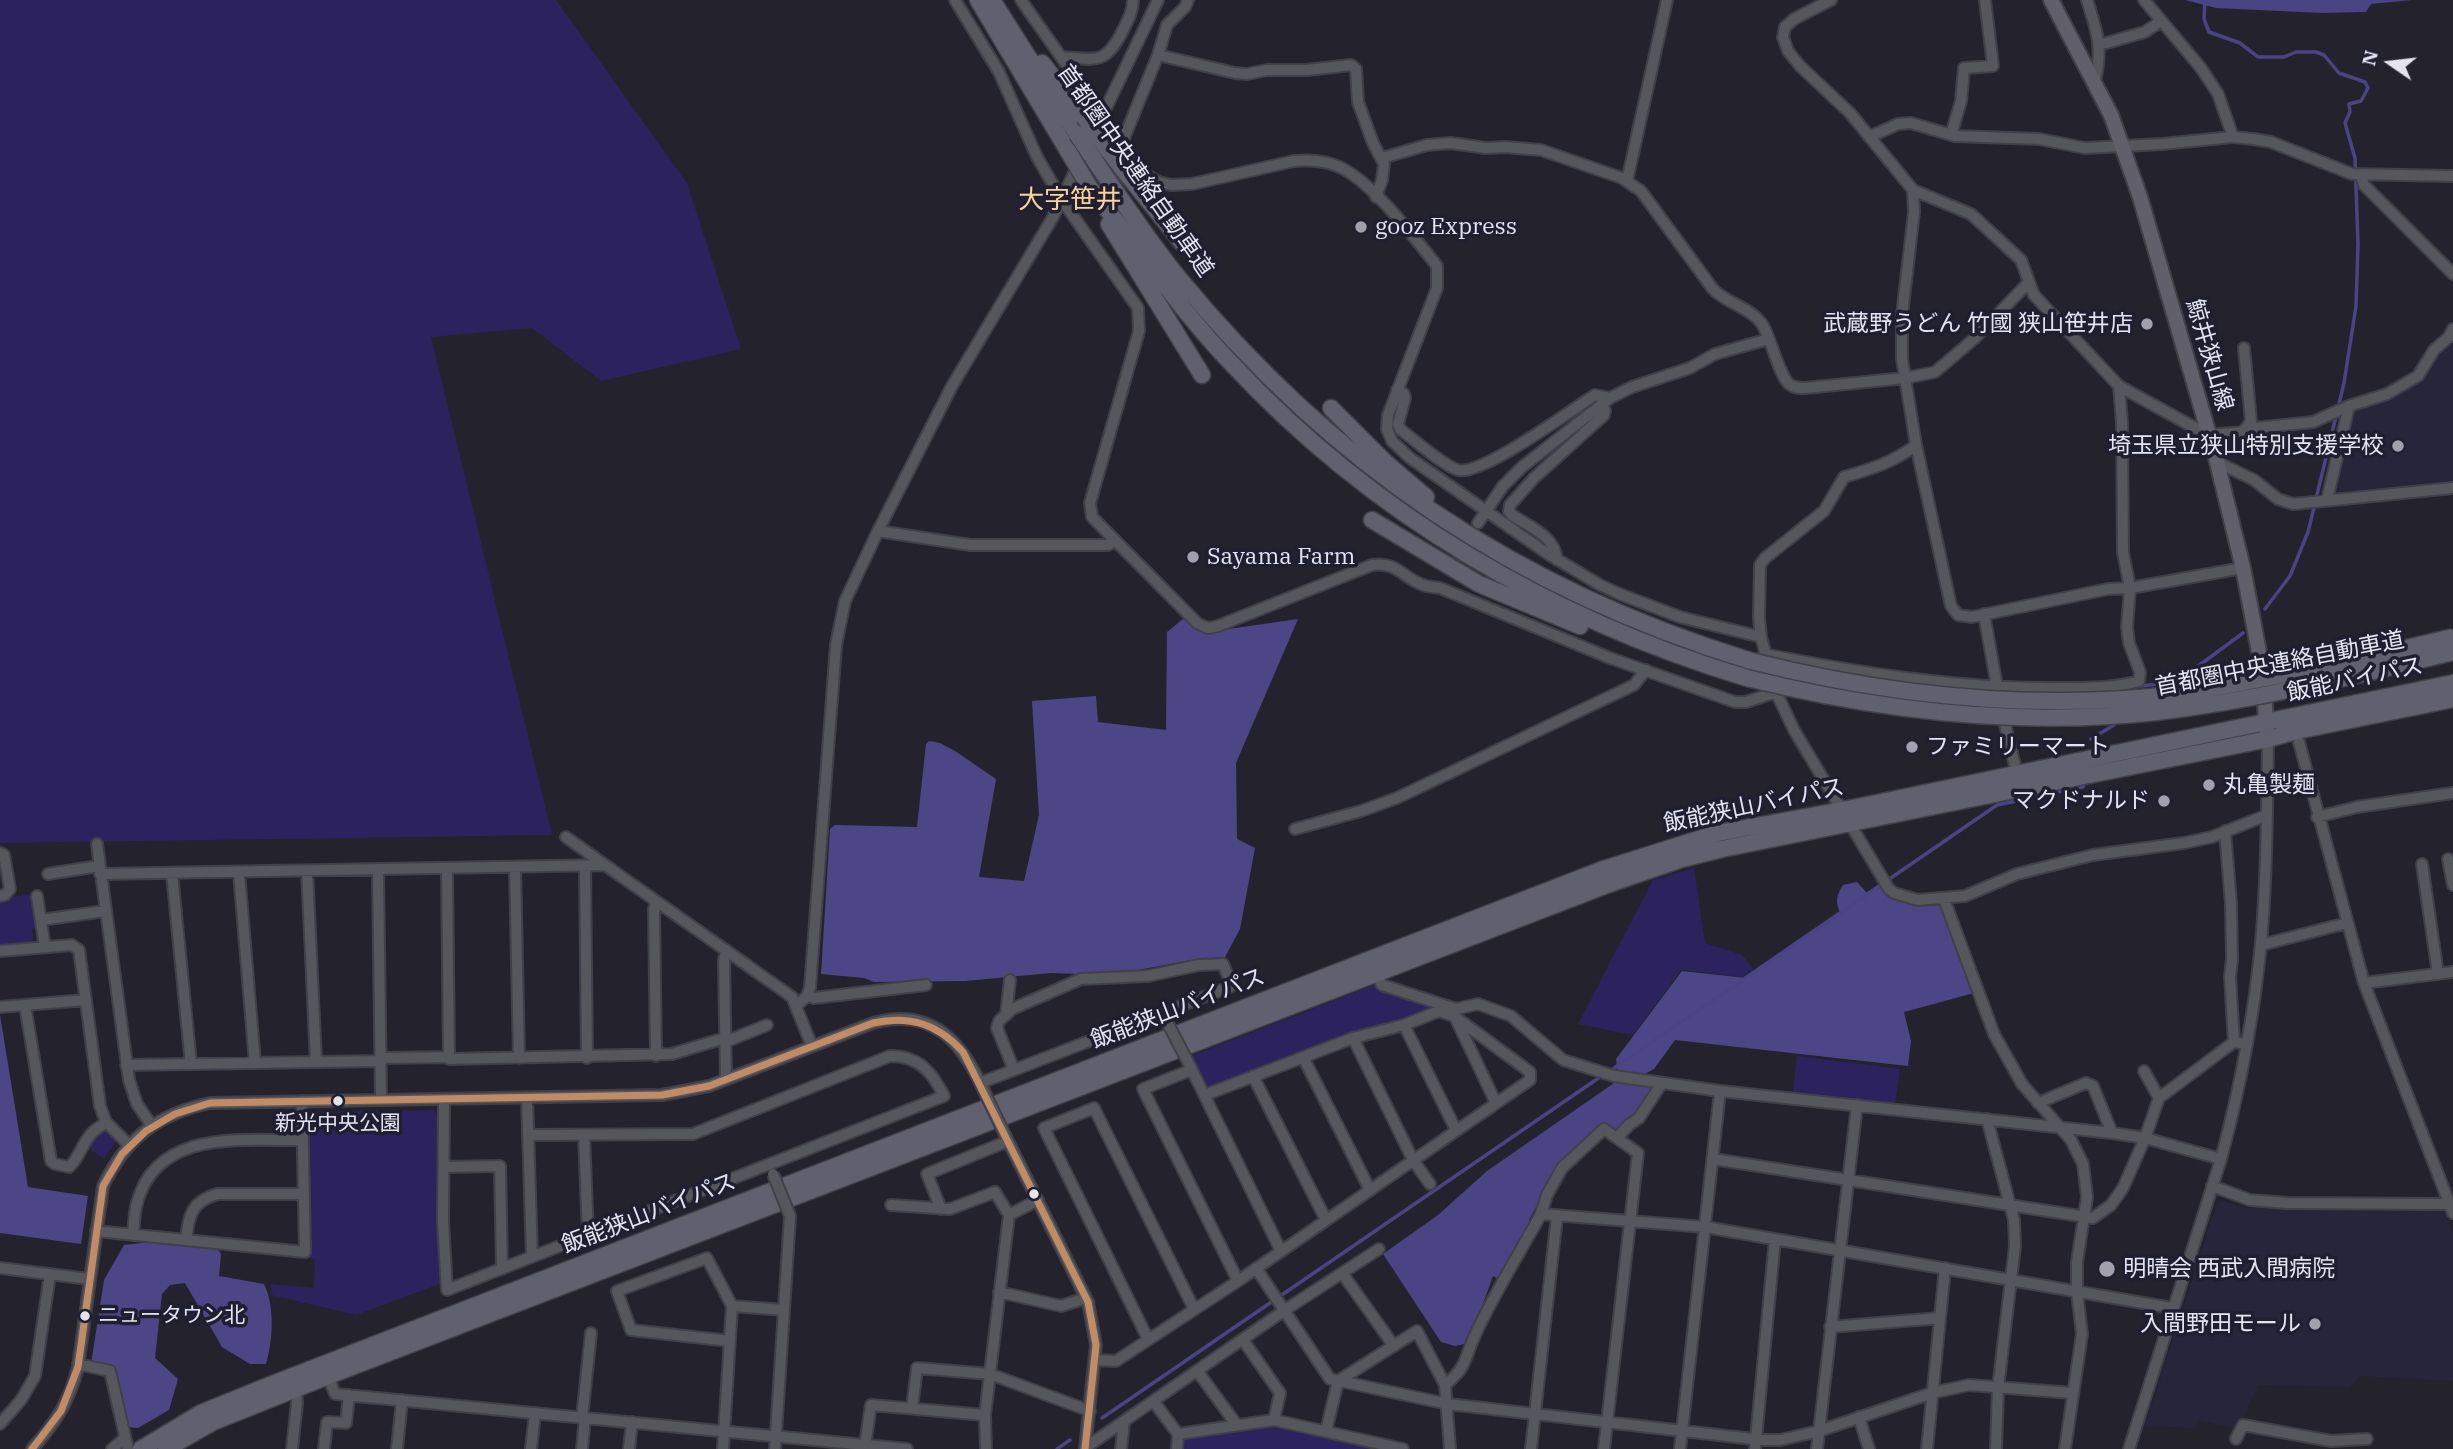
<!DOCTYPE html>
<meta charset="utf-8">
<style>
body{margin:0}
#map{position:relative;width:2453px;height:1449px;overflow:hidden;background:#24232d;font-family:"IBM Plex Serif",serif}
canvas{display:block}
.north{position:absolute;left:2355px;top:28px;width:70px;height:70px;-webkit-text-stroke:5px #201f31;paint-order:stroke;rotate:284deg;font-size:19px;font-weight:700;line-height:28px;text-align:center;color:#e4e4f0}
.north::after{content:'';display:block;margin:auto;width:24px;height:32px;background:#e4e4f0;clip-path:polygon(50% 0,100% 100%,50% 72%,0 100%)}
</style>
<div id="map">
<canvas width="2453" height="1449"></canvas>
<div class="north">N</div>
</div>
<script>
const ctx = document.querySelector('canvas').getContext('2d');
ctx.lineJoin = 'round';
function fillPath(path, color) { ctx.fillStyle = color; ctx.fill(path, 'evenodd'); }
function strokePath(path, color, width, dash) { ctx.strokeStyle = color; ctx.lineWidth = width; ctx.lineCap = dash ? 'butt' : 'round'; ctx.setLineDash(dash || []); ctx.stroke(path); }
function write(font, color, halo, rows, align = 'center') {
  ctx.font = font + ' "IBM Plex Serif","Noto Sans JP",serif'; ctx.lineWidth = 7; ctx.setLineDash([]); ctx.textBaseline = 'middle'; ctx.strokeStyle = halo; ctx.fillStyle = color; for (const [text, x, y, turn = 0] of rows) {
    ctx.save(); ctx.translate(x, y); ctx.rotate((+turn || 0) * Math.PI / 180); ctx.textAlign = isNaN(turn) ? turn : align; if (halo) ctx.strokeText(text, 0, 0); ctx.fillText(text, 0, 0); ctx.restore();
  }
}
const built = new Path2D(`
 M2453 336V484L2337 495 2333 489 2353 408 2385 399Z
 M2223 1201 2247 1208 2444 1210 2453 1233V1381L2359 1376 2350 1387 2258 1385 2238 1429 2198 1420 2196 1428 2145 1426 2217 1203Z`);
const green = new Path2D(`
 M0 0H556L687 183 741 349 601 381 532 328 431 337 552 835 0 843Z
 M1694 868 1705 943 1742 955 1753 969 1742 977 1681 970 1633 1035 1578 1024 1653 880Z
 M30 894 36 928 32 929 34 944 0 947V899Z
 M1377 984 1438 1007 1403 1020 1353 1032 1210 1088 1204 1086 1191 1056Z
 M1797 1056 1900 1069 1895 1104 1793 1092Z
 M434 1110 437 1114 440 1284 356 1315 271 1295V1284L314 1288 315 1259 310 1258 307 1115 311 1112Z
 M102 1129 107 1130 117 1140 104 1159 87 1147 96 1134Z
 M1273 1424 1383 1449H1182L1183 1442 1187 1437Z`);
const forest = new Path2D(`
 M1183 619 1208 632 1298 619 1236 763 1237 839 1255 848 1240 929 1225 957 1197 959 1138 970 1079 974 1051 973 965 981 874 982 864 978 821 974 830 829 835 825 917 827 926 744 929 741 940 743 955 751 996 779 979 877 1024 881 1039 815 1032 701 1096 696 1098 722 1166 730 1167 632Z
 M1857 882 1868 894 1881 887C1901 911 1923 896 1944 908L1974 993 1904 1012 1911 1041 1908 1066 1675 1040 1654 1069 1641 1076 1618 1073 1616 1059 1682 971 1746 978 1841 914C1835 903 1836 896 1843 885Z
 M0 1015 28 1187 88 1196 81 1244 0 1233Z
 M150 1242 217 1248 221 1254 219 1276 264 1284C275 1307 273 1340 266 1364H250L222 1347 185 1283 170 1285 162 1294 155 1358 178 1379 169 1410 138 1428 128 1427 116 1371 91 1364 104 1280 124 1245Z`);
const water = new Path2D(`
 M2185 0H2412L2371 4 2366 12 2322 13 2216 8Z
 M1617 1081 1652 1085 1654 1088 1635 1116 1616 1132 1602 1124 1577 1151 1558 1167 1529 1220 1533 1224 1498 1279 1493 1276 1469 1343 1455 1346 1441 1342 1383 1254 1438 1215 1487 1171Z`);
const stream = new Path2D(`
 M2205 0 2204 19 2209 32 2240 43 2258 57H2284L2296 52H2316L2324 55 2339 73 2365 82 2368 88 2361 101 2349 104 2350 112 2345 123 2355 158 2358 244 2356 306 2344 383 2308 532 2290 576 2265 609
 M2134 687 2178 681 2243 633
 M2091 739 2114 725V719
 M2033 797 2083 787 2084 785
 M1610 1071 1997 805 2016 801
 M1102 1418 1603 1075
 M1057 1449 1070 1440`);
const minorTunnel = new Path2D(`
 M1447 576 1478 523`);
const minor = new Path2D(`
 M955 0 999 72 1037 157 1062 200 1138 308 1139 331 1090 503 1092 517 1197 623 1208 628 1218 626 1372 565C1399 562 1401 577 1423 585 1428 587 1435 587 1440 588L1610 658 1735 702H1746L1776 692
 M1021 0 1094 104
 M1831 0 1794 19 1785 27 1783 37 1788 51 1800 66 1850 113 1913 190 1914 212 1902 315V359L1916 445 1951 606 1958 615 1972 617 2108 589 2130 588 2243 568
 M2087 0C2097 31 2103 49 2095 81
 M2144 0 2201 68 2218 94 2233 137
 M2099 45 2145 32 2161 21
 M1158 55 1235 73 1247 74 1267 70H1307L1351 65 1356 69 1358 102 1373 143 1384 164 1382 180 1376 197
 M1061 57C1095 59 1105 66 1122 32 1127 22 1133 12 1133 0
 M1112 130 1142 172 1159 182 1171 185 1192 184 1294 161C1309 160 1323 160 1337 166 1369 178 1415 238 1437 266V288L1388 415 1387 429 1392 441 1410 458 1548 554 1600 585 1622 595 1680 617 1761 637
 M1093 135 1158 0
 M1951 135 1961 101 1964 68 1993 66 1985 0
 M1869 137 1898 124 1911 123 1955 136 2039 139 2085 148 2162 144 2233 137 2253 139 2271 142 2352 174 2453 176
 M1122 143 1158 55 1167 25 1185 7 1188 0
 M1382 158 1427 145 1451 143 1486 148 1505 147 1541 150 1622 178 1641 191 1713 289C1727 304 1750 307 1762 324 1771 338 1779 375 1789 384 1794 388 1799 388 1805 388L1905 378 1935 372 1975 338 2028 283
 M2361 176 2364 185 2453 274
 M1627 181 1667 0
 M1913 190 1971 214 2021 260 2034 295 2119 386 2208 435 2244 432 2251 421 2244 348
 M1397 390 1404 394 1405 398 1398 424 1400 429C1413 439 1444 466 1458 470 1482 476 1571 410 1595 395L1610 398
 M2245 429 2313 422 2349 406 2387 394 2418 376 2434 350 2449 337 2453 329
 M1916 445C1894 462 1871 469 1844 477L1824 511 1765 558 1760 565 1759 618 1761 637 1776 692 1794 730 1889 889 1894 893 1918 900 1965 896 2017 874 2093 855 2184 843 2212 837 2267 815
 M2217 462 2254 480 2278 499 2293 504 2453 488
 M2327 500 2349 406
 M1478 523 1503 486 1522 467 1610 398 1632 387 1690 368 1715 354 1769 339
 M878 531 970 545H1108L1114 541
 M1557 560C1555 536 1530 527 1512 515L1509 511 1510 505 1534 478 1604 415 1605 411 1602 404
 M1984 614 1998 692
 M1764 654C1860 673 1955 688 2053 688 2080 688 2113 689 2139 681L2140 672 2129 643 2127 627 2130 588 2123 552 2122 423 2119 386
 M2002 712 2017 774
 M2299 742 2364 983 2453 1213
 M2317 817 2357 807 2453 793
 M1295 829 1361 811 1397 798 1634 685 1646 670
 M2225 831 2231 904 2232 959 2230 977 2234 1042
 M566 837 605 865
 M97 844 129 1080 137 1104 152 1126
 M0 853 4 855 10 889 5 895 0 896
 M2448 859 2453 885
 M2422 864 2438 974
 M585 866 587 1058
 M515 867 519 1058
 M447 869 449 1059 672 1054 725 1038
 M378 870 381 1100
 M307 871 316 1061
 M239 873 255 1063
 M48 874 99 866
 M100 874 605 865 792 997 812 1046
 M172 874 191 1064
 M37 896 45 947
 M1944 899 1994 1034 2022 1084 2071 1140 2083 1164 2087 1197 2077 1262V1292L2082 1334 2065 1449
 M656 901 654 910 656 1056
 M41 920 105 911
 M2261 945 2347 923
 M726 950 724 961 726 1079
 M0 951 72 945 79 950 100 1106 106 1122 128 1144
 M1376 973 1382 985 1456 1009 1478 1004 1511 1016 1563 1060 1614 1076 1720 1091 2112 1133 2145 1138 2221 1159
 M2364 983 2453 972
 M807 996 814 998 926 985
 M25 1005 51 1161 55 1164 69 1167C79 1159 82 1143 92 1133 95 1129 102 1126 106 1122
 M796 1006 807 996 810 988 836 645 845 601 878 531 952 386 1053 217 1078 165
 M0 1007 86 1000
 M1006 1015 1010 980
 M1456 1019 1496 1103
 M1404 1025 1456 1130
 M1353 1038 1413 1160 1430 1184
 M725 1042 767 1025
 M1303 1057 1370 1190
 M380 1058 449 1057
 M1189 1064 1281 1251
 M126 1065 380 1061
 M1191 1070 1143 1089 1238 1281
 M2144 1071 2159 1098
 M1253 1076 1326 1220
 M980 1083 1014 1070 1232 986 1223 964 1199 965 1148 976 1081 979 1012 1009 999 1021 997 1028 1014 1070
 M527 1098 532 1257
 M444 1099 443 1222 447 1290 944 1096C932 1072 919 1056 890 1056L693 1134 528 1135
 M2038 1103 2086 1083 2093 1086 2112 1133
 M1987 1119 2014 1220 2015 1246 1998 1388 1996 1449
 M584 1135 588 1235
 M1006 1137 1088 1302 1096 1345 1085 1449
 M1617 1138 1629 1125 1639 1118 1662 1083
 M1713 1159 2093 1218 2111 1205 2123 1188 2145 1138 2159 1098 2234 1042 2247 1044
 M444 1167 500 1166 502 1269
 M2212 1186 2250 1200 2287 1203 2449 1204
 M891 1205 950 1209 995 1192 1009 1215
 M941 1209 927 1174 1008 1141
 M1541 1214 1705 1227 2172 1308
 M96 1231 305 1252 302 1101
 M133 1235C134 1225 134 1213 137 1203 157 1128 244 1141 303 1140
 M186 1240C189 1215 191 1202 217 1194H303
 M0 1268 89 1279
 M1256 1268 1330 1379 1448 1404 1762 1440H1780L1819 1431 1932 1393 1969 1385 2073 1393
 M1342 1273 1394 1346
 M999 1292 1061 1306 1086 1298
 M1830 1327 1940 1318
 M1148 1339 1044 1128 1094 1108 1194 1309
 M1243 1340 1280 1393 1274 1420
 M730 1341 631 1330 617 1291 707 1258 732 1306 784 1310
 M1095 1360 1116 1361 1238 1281 1530 1080V1072L1454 1016 1439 1011 1404 1025 1353 1038 1205 1095
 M78 1364 110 1371 128 1449
 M1198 1372 1236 1424
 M328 1376 335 1394 907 1449
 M1445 1385C1468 1366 1464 1359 1475 1335 1494 1294 1519 1254 1541 1214L1547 1195 1562 1168 1604 1129 1638 1153 1604 1449
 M1154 1402 1178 1434 1177 1449
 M912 1408 917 1368 990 1374 1090 1411
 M1859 1417 1869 1449
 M582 1418 591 1333
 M0 1424 21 1400 35 1376 50 1274
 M1326 1431 1338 1381 1417 1331 1445 1385 1450 1449
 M1178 1434 1274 1420 1403 1449
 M2236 1439 2243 1425 2331 1441 2367 1439
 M865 1445 871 1405 985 1415
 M1085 1448 1285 1310 1379 1249
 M32 1449C56 1422 69 1402 78 1367L103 1186C126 1138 158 1114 210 1103L662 1095 709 1086 873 1023C931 1007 961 1040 983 1089
 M112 1449 125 1438
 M292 1449 297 1403 296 1389
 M324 1449 327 1422 346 1423 349 1395
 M397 1449 402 1400
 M531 1449 535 1413
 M582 1449 585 1418
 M629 1449 632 1422
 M723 1449 732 1306
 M775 1449 790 1216
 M986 1449 985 1415 1009 1215 1038 1200
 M1121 1449 1124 1421
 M1531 1449 1557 1216
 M1680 1449 1720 1091
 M1755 1449 1775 1239
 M1817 1449 1857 1105
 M1927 1449 1945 1268
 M2129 1449 2221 1159C2240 1088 2254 1016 2261 943 2267 875 2267 807 2268 739`);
const major = new Path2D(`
 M2051 0 2111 115 2140 197 2217 462 2243 568 2262 668 2267 731`);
const highway = new Path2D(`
 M978 0 1068 151
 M992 0 1077 134
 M1042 63 1084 117
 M1109 152 1184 245
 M1101 170C1126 206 1150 243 1178 277 1333 466 1518 590 1751 661
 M1090 188C1138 247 1180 310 1233 365 1373 515 1551 619 1747 678
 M1109 224 1202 375
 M1331 408 1385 462 1426 497
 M1372 520 1479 584 1580 626
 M141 1449 201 1413 270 1385 1601 870 1718 833 1843 810 2453 683
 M166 1449 213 1422 328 1376 1612 883 1682 859 1722 849 2268 739 2296 731 2453 699`);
const minorBridge = new Path2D(`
 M1094 104 1112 130
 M1166 1020 1189 1064
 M983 1089 1006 1137
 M773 1174 790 1216`);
const highwayBridge = new Path2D(`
 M1084 117 1109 152
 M1077 134 1101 170
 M1068 151 1090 188
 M1751 661C1882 694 2016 709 2151 697 2190 693 2228 685 2266 678 2329 666 2391 652 2453 637
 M1747 678C1880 711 2020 727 2157 712 2257 700 2355 676 2453 652`);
const bus1 = new Path2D(`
 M32 1449 61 1411 78 1367 103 1186 122 1154 146 1131 175 1114 210 1103 662 1095 709 1086 873 1023C910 1015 938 1024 963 1052L1088 1302 1096 1345 1085 1449`);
const markers = [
 [1361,227,7,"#a1a0ac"],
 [2147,324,7,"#a1a0ac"],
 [2398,446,7,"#a1a0ac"],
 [1193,557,7,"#a1a0ac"],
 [1912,747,7,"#a1a0ac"],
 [2209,785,7,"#a1a0ac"],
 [2164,801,7,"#a1a0ac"],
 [338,1101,6,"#e4e4f0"],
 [1034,1194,6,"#e4e4f0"],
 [2107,1269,9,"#a1a0ac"],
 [85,1316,6,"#e4e4f0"],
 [2315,1324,7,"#a1a0ac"]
];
const busNames = [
 ["新光中央公園",338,1124],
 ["ニュータウン北",98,1316,"left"]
];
const streetNames = [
 ["首都圏中央連絡自動車道",1135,171,55],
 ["鯨井狭山線",2209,355,74],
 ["首都圏中央連絡自動車道",2280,664,-11],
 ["飯能バイパス",2355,680,-12],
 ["飯能狭山バイパス",1754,806,-12],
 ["飯能狭山バイパス",1178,1009,-21],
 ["飯能狭山バイパス",649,1214,-21]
];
const poiNames = [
 ["gooz Express",1375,227],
 ["武蔵野うどん 竹國 狭山笹井店",2133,324,"right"],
 ["埼玉県立狭山特別支援学校",2384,446,"right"],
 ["Sayama Farm",1207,557],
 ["ファミリーマート",1926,747],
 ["丸亀製麺",2223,785],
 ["マクドナルド",2150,801,"right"],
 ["明晴会 西武入間病院",2123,1269],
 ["入間野田モール",2301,1324,"right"]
];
const quarterNames = [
 ["大字笹井",1070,200]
];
fillPath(built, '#26253a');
fillPath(green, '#2c225d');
fillPath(forest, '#4d4686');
fillPath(water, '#4a4384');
strokePath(stream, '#4a4384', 3.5);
strokePath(minorTunnel, '#41404a', 10, [10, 5]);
strokePath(minor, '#414049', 14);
strokePath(major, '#414049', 18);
strokePath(highway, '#414049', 19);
strokePath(minor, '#56565d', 10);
strokePath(major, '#605f6b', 14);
strokePath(highway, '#61606e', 16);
strokePath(minorBridge, '#414049', 14, []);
strokePath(highwayBridge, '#414049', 19, []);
strokePath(minorBridge, '#56565d', 10);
strokePath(highwayBridge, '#61606e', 16);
strokePath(bus1, '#c18c65', 7);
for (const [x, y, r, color] of markers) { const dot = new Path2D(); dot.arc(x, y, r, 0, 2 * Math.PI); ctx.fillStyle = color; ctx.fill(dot); strokePath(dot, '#201f31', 2.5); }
write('21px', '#e4e4f0', '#201f31', busNames);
write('23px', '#e4e4f0', '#201f31', streetNames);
write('23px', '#e4e4f0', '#201f31', poiNames, 'left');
write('26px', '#f8d39e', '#201f31', quarterNames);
</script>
